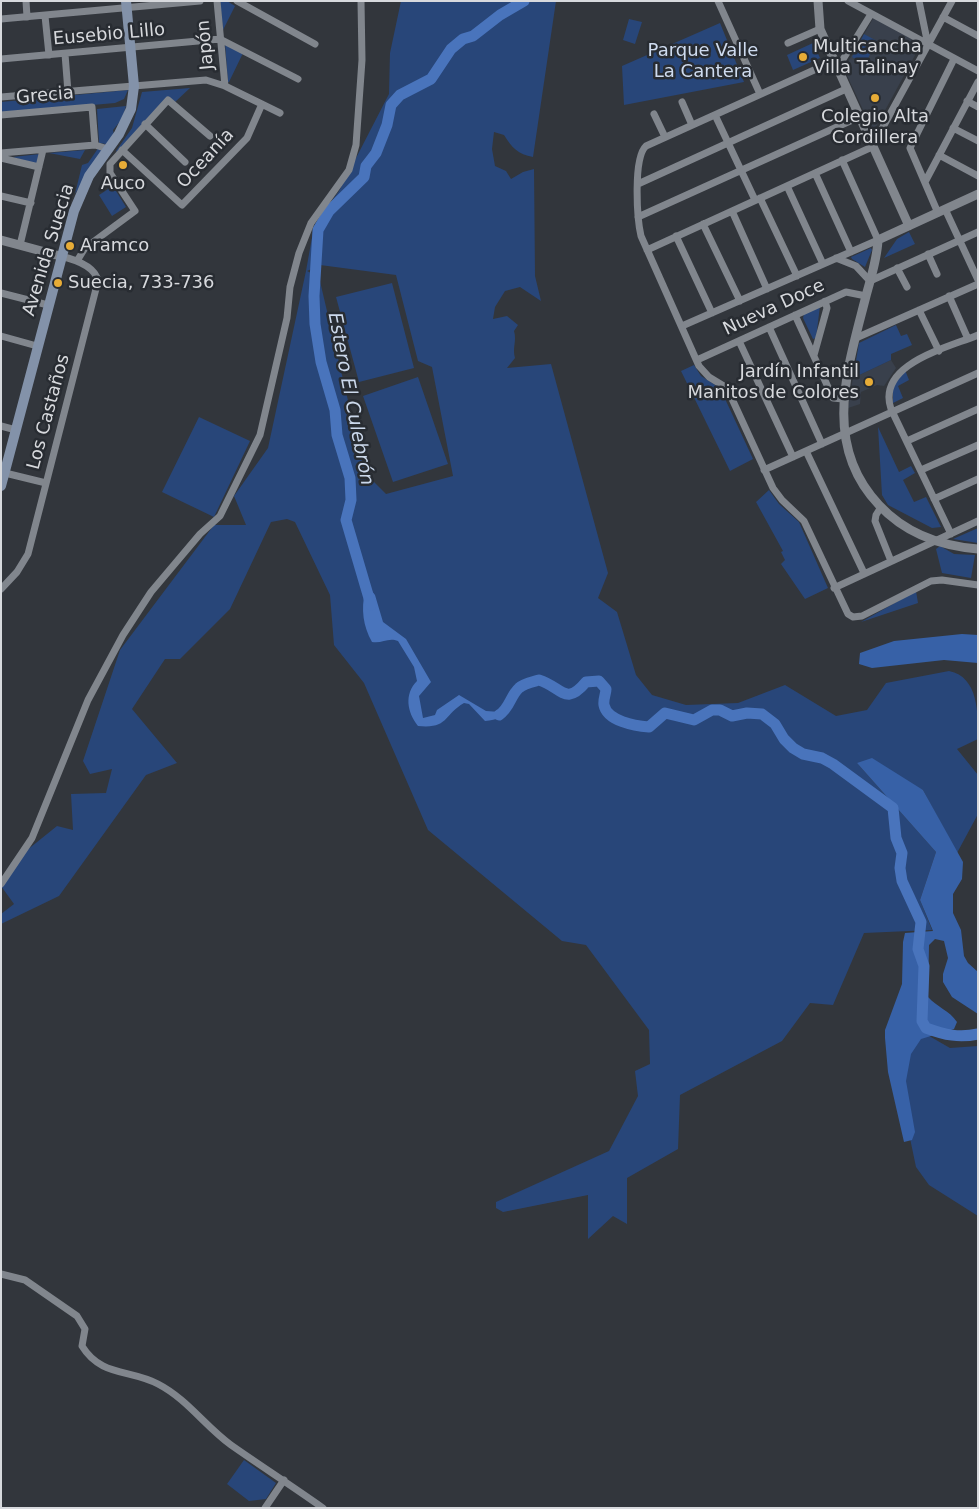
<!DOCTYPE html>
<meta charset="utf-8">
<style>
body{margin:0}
#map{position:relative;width:979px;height:1509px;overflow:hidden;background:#32363c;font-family:"DejaVu Sans",sans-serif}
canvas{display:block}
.frame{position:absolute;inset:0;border:2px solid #d7d9dd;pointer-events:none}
</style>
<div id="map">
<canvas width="979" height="1509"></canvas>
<div class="frame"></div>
</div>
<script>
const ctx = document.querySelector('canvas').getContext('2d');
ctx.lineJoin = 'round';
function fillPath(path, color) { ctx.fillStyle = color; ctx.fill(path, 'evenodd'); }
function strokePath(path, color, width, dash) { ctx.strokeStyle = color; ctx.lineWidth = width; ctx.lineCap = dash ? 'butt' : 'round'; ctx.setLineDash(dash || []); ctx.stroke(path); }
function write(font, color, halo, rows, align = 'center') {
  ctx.font = font + ' "DejaVu Sans",sans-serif'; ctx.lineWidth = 5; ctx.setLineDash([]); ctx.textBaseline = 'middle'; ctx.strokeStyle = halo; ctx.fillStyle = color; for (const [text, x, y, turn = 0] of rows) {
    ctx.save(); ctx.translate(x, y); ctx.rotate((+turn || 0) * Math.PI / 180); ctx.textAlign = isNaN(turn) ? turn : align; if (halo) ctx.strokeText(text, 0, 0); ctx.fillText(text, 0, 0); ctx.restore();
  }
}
const built = new Path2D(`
 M874 17 920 42V46L876 127H871L844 69Z
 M891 360 896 368 884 386 877 385 861 392 860 404 848 408 853 378Z`);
const green = new Path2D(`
 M220 1H227L235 6 223 30Z
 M401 1H556L533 157C518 154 512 148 504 135L494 132 492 149 495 166 506 171 511 179 523 172 534 169 535 276 541 301 520 287 505 291 495 307 493 319 507 316 518 325 514 331C517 341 512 348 515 358L507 368 551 364 608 573 598 598 617 612 636 675 652 695 686 705 738 703 785 685 836 716 867 710 886 683 949 671C979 677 978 714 978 739L957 749 978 775V814L957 853 923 790 857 763 936 852 920 900 932 930 864 933 833 1005 810 1003 782 1041 680 1095 678 1149 627 1178V1224L613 1216 588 1239V1195L503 1212 496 1208V1202L609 1151 638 1096 635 1071 650 1064 649 1030 586 945 562 941 428 830 364 683 334 645 330 595 295 522 287 519 271 522 230 609 180 659H165L132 709 177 763 146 775 59 896 1 924V914L14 904 1 886 11 863 57 826 73 830 71 794 106 793 112 769 90 774 83 761 120 650 214 525H246L234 496 268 448 306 271 314 226 339 191 389 94 390 53ZM320 265 396 275 418 361 432 367 453 476 386 494 365 473 319 277 307 271Z
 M629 19 642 22 635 44 623 40Z
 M720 23 744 82 624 105 622 66Z
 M864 34 877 41 865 64 852 57Z
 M225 43 243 53 229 82H228Z
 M813 43 820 58 793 70 787 55Z
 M190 88 174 103 167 99 118 153 116 151 132 128 142 92Z
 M128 90 124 99 115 103 1 113V102Z
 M126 106 122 119 113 130 114 135 106 144 99 143 97 109Z
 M99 147 102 150 75 194 82 165 88 163Z
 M85 150 80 159 49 153Z
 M40 154 37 165 13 157Z
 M113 186 126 207 112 216 99 195Z
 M909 232 915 244 884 258 897 239Z
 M871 248 872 250 865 267 852 259 851 257Z
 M392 283 414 368 359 382 336 297Z
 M820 306 816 338 813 339 803 318 804 314Z
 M896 325 901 336 907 334 912 345 891 354V360L853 378 859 343Z
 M694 365 701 376 720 388 753 459 730 471 681 371Z
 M905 370 909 380 898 386 903 398 893 403V386Z
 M418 377 448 464 393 482 363 396Z
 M199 417 250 441 214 517 162 492Z
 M878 427 899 472 911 466 915 473 903 480 914 502 926 497 941 527 932 528 888 505 882 495Z
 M769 490 779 504 799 522 828 588 805 599 781 564 785 560 781 552 783 551 756 502Z
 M978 528V543L953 539Z
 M940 546 954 554 975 555 971 578 942 573 936 549Z
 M916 591 918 603 861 622Z
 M903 1021 950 1048 978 1046V1216L929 1185 916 1167 887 1028Z
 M244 1460 276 1483 266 1499 249 1501 227 1484Z`);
const forest = new Path2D(`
 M962 634 978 635V663L944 660 872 668 859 664 860 653 894 641Z
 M872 758 923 790 963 862 962 879 953 894V913L961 930 964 956 968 963 978 972V1014L952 997 943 982V974L948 958 944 941 935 939 929 945 928 997C938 1008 949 1010 957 1022L954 1029 921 1039 911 1054 906 1081 915 1132 912 1140 904 1142 888 1072 885 1038V1030L902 984 903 942 905 933 933 931 920 900 936 852 857 763Z`);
const water = new Path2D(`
 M371 590 375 595 383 622 406 639 431 682 419 696 423 718 435 715 437 710 459 695 486 711 500 712 506 703 511 706C505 717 497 720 485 721L469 704 464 703C443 715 449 729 418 726 407 712 404 694 417 681L414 667 398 641C388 637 382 644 372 642 363 626 361 609 365 592Z`);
const river = new Path2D(`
 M371 605 346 520 351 500 350 478 337 435 335 410 321 362 315 324 314 296 318 230 329 211 364 177 366 166 376 153 387 125 391 105 400 95 431 79 451 49 463 39 473 36 500 15 524 1
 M499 715C510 708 510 696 519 688 523 684 532 682 539 680 562 687 565 707 586 682L599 681 606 689C606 694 603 699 604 705 607 721 635 726 649 727L665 713 694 720 712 710H720L732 716 747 713 762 714 775 724 784 739 793 748 803 754 822 758 833 764 893 808 896 838 902 853 900 868 902 881 921 922 918 949 924 966 922 1021 926 1028C945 1035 959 1038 978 1034`);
const minor = new Path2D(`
 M26 1 27 17
 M217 1 225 86
 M237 1 315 44
 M718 1 760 94
 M848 1 978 71
 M919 1 928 45
 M45 16 49 55
 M943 17 978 36
 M1 19 200 1
 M788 43 820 29
 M65 54 68 92
 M1 59 220 39 298 79
 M834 61 646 146C633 158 637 219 641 236L699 366 709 377 727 388 773 488 782 500 804 521 848 614 853 617 862 616 931 581 942 580 978 585
 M837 69 871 14
 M1 97 206 80 225 86 280 113
 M967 101 978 107
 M682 102 692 125
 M654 114 665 137
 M1 115 92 107 95 145
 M715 115 755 200
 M145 124 185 162
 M953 128 978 141
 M122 150 182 205 247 138 262 104
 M1 153 95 145 108 149
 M939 155 978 176
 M1 158 39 167
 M815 173 851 252
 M925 182 978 82
 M638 184 846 89
 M787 186 823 264
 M1 196 31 203
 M760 198 797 276
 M945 209 978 280
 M732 211 767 289
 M938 213 910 148 954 59
 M638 217 859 117
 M703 224 740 301
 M676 236 712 313
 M20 245 43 150
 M647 250 872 147 952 1
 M928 254 937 274
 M836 258 856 266 870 281 978 232
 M77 261 85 248 135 211 110 173V164L168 100 210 136
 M897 268 907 287
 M1 293 48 305
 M949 296 968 339
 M919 310 939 351
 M795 315 833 398 843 399
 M682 326 878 240 842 160
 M769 327 822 444
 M1 336 37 346
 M856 338 978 284
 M739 341 793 457
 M814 355 827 308 825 301
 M697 360 846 292 866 296
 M1 426 16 430
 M907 441 978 409
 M806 451 864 573
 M764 470 978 373
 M921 470 978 445
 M5 473 46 483
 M934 499 978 479
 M881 507 876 515 875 521 891 561
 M951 534 891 409C876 364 947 348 978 335
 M834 588 978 521
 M1 589 17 572 28 554 98 281C95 266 73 259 60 256
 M1 884 32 838 88 700 123 635 151 592 200 534 220 516 260 435 287 318 290 287 299 253 311 223 349 170 356 145 362 60 361 1
 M1 1274 25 1280 77 1316 85 1329 82 1346C101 1377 130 1369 158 1384 187 1399 205 1426 231 1445 261 1466 292 1486 323 1508
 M265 1508 284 1480`);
const tertiary = new Path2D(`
 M818 1 820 29 909 226
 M978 194 878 240C877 260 871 277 866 296 848 367 821 444 879 505 905 533 941 546 978 549
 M1 240 60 256`);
const secondary = new Path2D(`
 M1 486 74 211 89 176 119 134 131 109 134 86 126 1`);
const markers = [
 [803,57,5,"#e7ac37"],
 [875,98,5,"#e7ac37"],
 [123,165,5,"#e7ac37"],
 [70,246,5,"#e7ac37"],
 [58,283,5,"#e7ac37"],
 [869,382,5,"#e7ac37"]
];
const streetNames = [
 ["Eusebio Lillo",109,35,-5],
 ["Japón",206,45,-95],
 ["Grecia",45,96,-5],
 ["Oceanía",206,159,-47],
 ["Avenida Suecia",49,250,-73],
 ["Nueva Doce",774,308,-25],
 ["Los Castaños",49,412,-75]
];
const poiNames = [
 ["Multicancha",813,47],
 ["Villa Talinay",813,68],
 ["Colegio Alta",875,117,"center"],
 ["Cordillera",875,138,"center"],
 ["Auco",123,184,"center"],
 ["Aramco",80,246],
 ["Suecia, 733-736",68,283],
 ["Jardín Infantil",859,372,"right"],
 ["Manitos de Colores",859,393,"right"]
];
const parkNames = [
 ["Parque Valle",703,51],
 ["La Cantera",703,72]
];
const waterNames = [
 ["Estero El Culebrón",350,399,79]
];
fillPath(built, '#39404c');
fillPath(green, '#284679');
fillPath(forest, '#3761a7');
fillPath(water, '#4974bc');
strokePath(river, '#4974bc', 11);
strokePath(minor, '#81868d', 7);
strokePath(tertiary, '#81868d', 9);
strokePath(secondary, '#8392a9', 10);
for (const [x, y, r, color] of markers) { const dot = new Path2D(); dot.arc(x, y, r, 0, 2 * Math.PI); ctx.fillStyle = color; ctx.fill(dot); strokePath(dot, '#282c32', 2); }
write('18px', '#d7d9dd', '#282c32', streetNames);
write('18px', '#d7d9dd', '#282c32', poiNames, 'left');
write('18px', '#cedbef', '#282c32', parkNames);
write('italic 19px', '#cbd8eb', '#282c32', waterNames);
</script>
